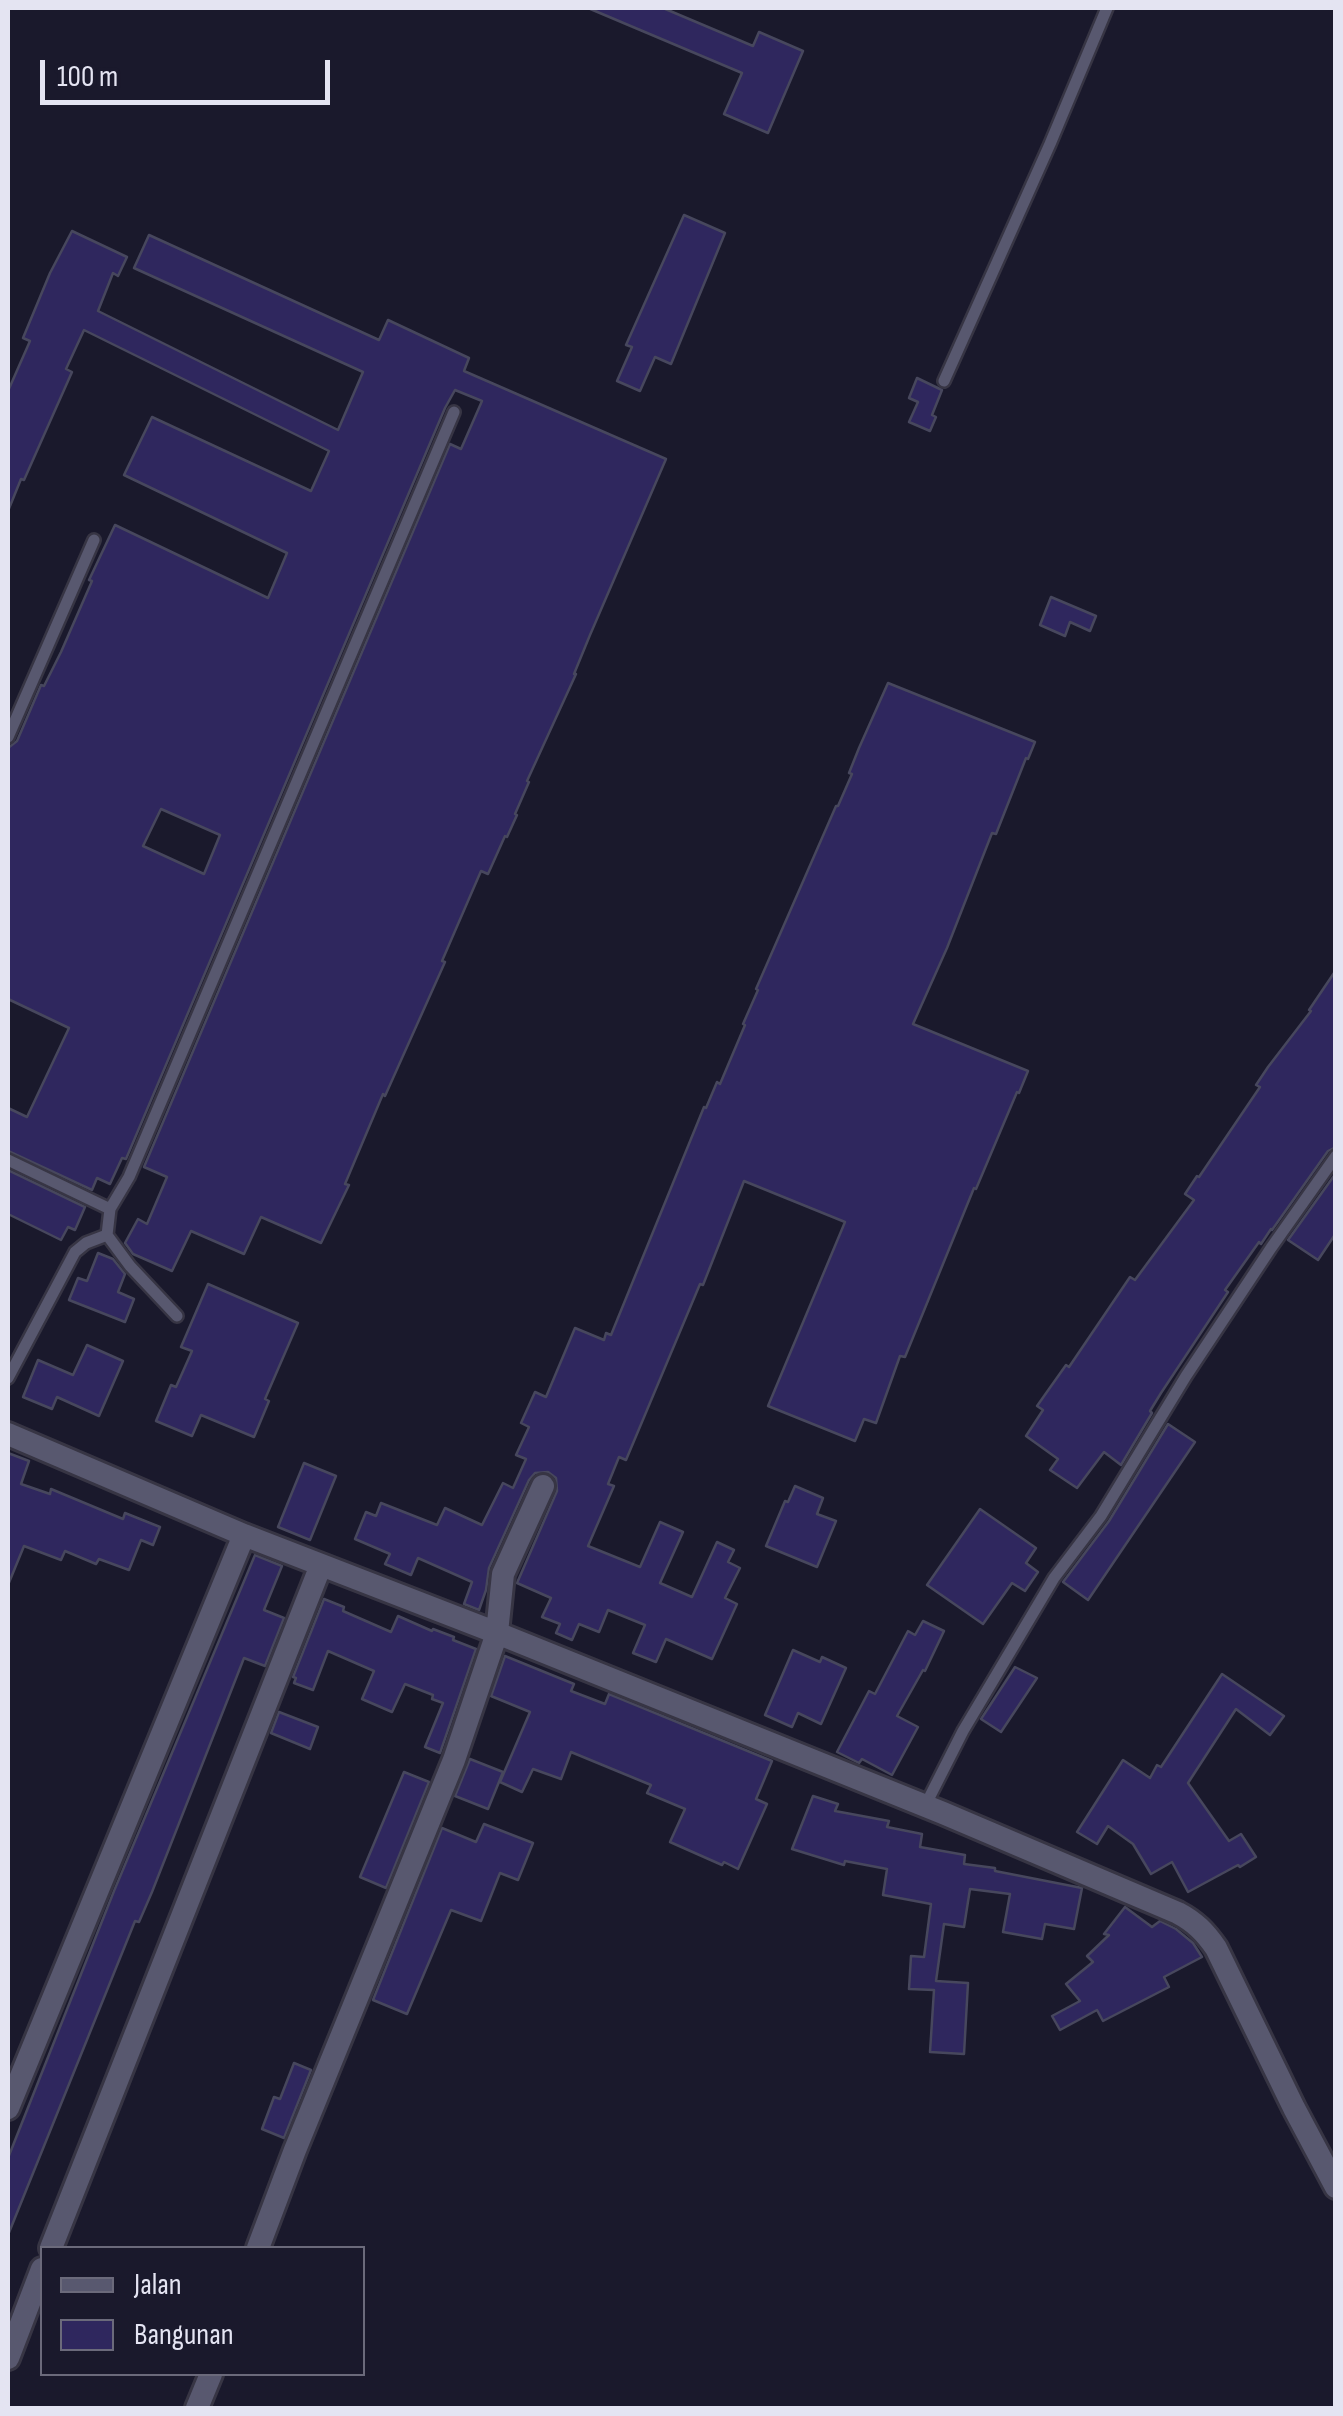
<!DOCTYPE html>
<style>
body{margin:0}
#map{position:relative;width:1343px;height:2416px;overflow:hidden;background:#1a192c;font-family:"Sofia Sans Condensed",sans-serif}
canvas{display:block}
.frame{position:absolute;inset:0;border:10px solid #e4e4f2;pointer-events:none}
.legend{position:absolute;left:40px;top:2246px;width:325px;height:130px;box-sizing:border-box;background:#1a192c;border:2px solid #6b6a7b;margin:0;padding:12px 18px;list-style:none;font-size:30px;color:#e4e4f2}
.legend li{display:flex;align-items:center;gap:20px;height:50px}
.legend b{width:50px;border:2px solid #6b6a7b}
.scale{position:absolute;left:40px;top:60px;width:290px;height:45px;box-sizing:border-box;border:5px solid #e4e4f2;border-top:0;padding-left:12px;font-size:30px;line-height:35px;white-space:nowrap;color:#e4e4f2;-webkit-text-stroke:8px #1a192c;paint-order:stroke}
</style>
<div id="map">
<canvas width="1343" height="2416"></canvas>
<div class="frame"></div>
<ul class="legend">
<li><b style="height:12px;background:#58586f"></b>Jalan</li>
<li><b style="height:28px;background:#2f275e"></b>Bangunan</li>
</ul>
<div class="scale">100 m</div>
</div>
<script>
const ctx = document.querySelector('canvas').getContext('2d');
ctx.lineJoin = 'round';
function fillPath(path, color) { ctx.fillStyle = color; ctx.fill(path, 'evenodd'); }
function strokePath(path, color, width, dash) { ctx.strokeStyle = color; ctx.lineWidth = width; ctx.lineCap = dash ? 'butt' : 'round'; ctx.setLineDash(dash || []); ctx.stroke(path); }
const building = new Path2D(`
 M588 8H663L753 46 759 32 803 51 768 133 724 114 742 73Z
 M684 215 725 233 671 364 655 357 640 391 617 381 632 347 626 345Z
 M72 231 127 257 118 276 113 273 98 311 338 430 363 372 134 268 149 235 379 340 388 320 469 358 464 371 666 459 590 635 574 674H576L527 781 529 782 515 814 517 815 507 837 505 836 488 874 481 871 442 961 445 962 385 1096 383 1094 345 1184 349 1185 321 1243 261 1217 244 1254 191 1231 172 1271 133 1254 125 1243 138 1219 147 1224 167 1177 144 1167 450 444 461 449 482 401 455 390 445 408 126 1159 122 1158 110 1184 97 1178 92 1190 8 1151V1108L27 1117 69 1028 8 999V748L17 741 41 685 44 686 61 652 92 581 89 580 115 525 268 598 287 553 124 475 152 417 311 491 329 451 84 330 66 369 72 372 24 480 21 479 8 511V391L30 341 23 338 50 273ZM161 809 220 835 204 874 143 846Z
 M917 378 942 390 932 415 936 417 930 431 909 422 918 402 909 398Z
 M1051 597 1096 616 1090 631 1070 622 1065 636 1040 625Z
 M888 683 1035 742 1028 759 1026 758 996 834 992 833 947 948 913 1024 1028 1071 1019 1093 1017 1092 976 1189 974 1188 905 1357 900 1356 876 1423 864 1419 855 1441 768 1406 845 1222 744 1181 703 1285 700 1284 626 1460 619 1457 608 1484 614 1486 588 1546 640 1567 660 1522 683 1532 660 1583 692 1597 717 1542 734 1550 728 1562 740 1568 725 1598 737 1604 712 1659 666 1639 656 1662 633 1653 645 1625 608 1610 599 1632 579 1624 572 1640 556 1633 560 1624 542 1617 551 1598 517 1583 557 1491 556 1478 548 1472 535 1473 529 1480 489 1568 486 1590 479 1610 464 1604 472 1582 418 1558 411 1575 385 1564 390 1554 355 1539 366 1512 376 1516 381 1503 437 1525 445 1508 482 1525 503 1483 513 1488 526 1459 516 1455 529 1427 521 1423 535 1392 546 1397 575 1328 604 1340 606 1333 611 1335 704 1107 706 1108 717 1082 720 1084 745 1025 743 1024 758 990 756 989 836 806H838L852 774 849 773 859 748Z
 M1336 970V1147L1328 1151 1272 1230 1271 1229 1261 1244 1259 1242 1225 1290 1228 1292 1161 1393 1150 1411 1152 1413 1121 1465 1104 1452 1077 1488 1050 1470 1058 1459 1026 1436 1043 1410 1037 1406 1066 1365 1069 1367 1130 1277 1135 1280 1194 1200 1185 1194 1197 1176 1199 1177 1260 1087 1256 1085 1268 1067 1311 1011 1309 1010Z
 M8 1170 85 1207 75 1230 68 1227 61 1240 8 1214Z
 M1336 1173V1233L1318 1260 1288 1240Z
 M98 1253 113 1259 125 1274 118 1292 134 1299 125 1322 69 1300 78 1278 87 1281Z
 M208 1284 298 1323 265 1399 269 1401 254 1437 201 1415 192 1436 156 1421 171 1385 176 1387 192 1351 181 1347Z
 M87 1345 123 1361 99 1416 57 1397 52 1409 23 1397 38 1360 73 1375Z
 M1168 1424 1195 1442 1088 1600 1063 1582 1109 1521Z
 M8 1453 29 1461 21 1484 50 1494 51 1489 123 1519 125 1513 160 1527 153 1545 141 1540 129 1570 99 1559 96 1564 65 1551 61 1560 24 1546 8 1585Z
 M304 1463 336 1476 310 1540 278 1527Z
 M795 1486 823 1498 817 1514 836 1521 817 1567 766 1546 785 1501 788 1502Z
 M980 1509 1036 1548 1026 1563 1038 1572 1025 1591 1012 1583 983 1624 927 1585Z
 M255 1555 282 1566 264 1610 284 1618 265 1666 244 1658 152 1892 139 1922 135 1921 8 2235V2158L114 1891Z
 M324 1599 344 1607 343 1611 391 1632 398 1616 432 1631 433 1629 454 1637 453 1640 476 1649 440 1753 425 1747 443 1703 432 1699 433 1695 405 1684 392 1712 362 1699 374 1671 328 1651 313 1690 294 1683 296 1678 293 1677Z
 M923 1621 944 1631 925 1671 923 1670 897 1716 918 1727 892 1775 862 1759 859 1763 837 1752 869 1691 875 1694 908 1631 915 1635Z
 M793 1650 820 1662 822 1657 846 1668 821 1724 798 1713 792 1727 765 1715Z
 M505 1656 574 1684 571 1691 605 1704 609 1694 772 1761 756 1799 767 1804 738 1869 724 1862 722 1865 670 1842 685 1809 647 1793 651 1785 571 1752 561 1779 533 1769 522 1792 500 1782 530 1712 491 1696Z
 M1015 1667 1037 1678 1001 1732 981 1719Z
 M1222 1674 1284 1716 1270 1735 1236 1709 1188 1783 1229 1841 1241 1834 1256 1857 1240 1867 1238 1865 1188 1892 1172 1862 1151 1874 1133 1844 1108 1826 1097 1844 1077 1832 1123 1760 1150 1778 1157 1765 1161 1767Z
 M279 1712 318 1727 310 1749 271 1733Z
 M470 1759 503 1772 488 1809 455 1796Z
 M404 1772 429 1782 386 1888 360 1877Z
 M813 1796 838 1804 835 1811 889 1821 887 1827 922 1834 920 1847 965 1855 964 1864 995 1868V1871L1082 1888 1074 1929 1045 1924 1042 1939 1003 1932 1010 1894 970 1889 964 1927 944 1924 936 1981 968 1983 964 2054 930 2052 934 1990 909 1989 911 1956 924 1957 931 1904 883 1895 887 1869 845 1861 844 1865 792 1849Z
 M484 1824 533 1843 518 1880 500 1873 481 1921 451 1910 407 2014 373 2000 442 1828 476 1842Z
 M1125 1907 1152 1927 1160 1921 1176 1929 1193 1943 1202 1957 1164 1977 1169 1987 1103 2021 1097 2010 1060 2030 1052 2016 1080 2001 1066 1984 1093 1962 1087 1956 1109 1935 1104 1934Z
 M294 2063 311 2070 284 2138 262 2129 274 2097 280 2099Z`);
const service = new Path2D(`
 M944 381 1050 144 1107 8
 M8 737 94 540
 M8 1160 110 1209
 M107 1235 130 1266 177 1316
 M8 1378 75 1252 86 1243 107 1235 110 1209 129 1177 454 412
 M925 1806 963 1731 1054 1578 1101 1516 1186 1376 1271 1248 1336 1156`);
const minor = new Path2D(`
 M8 1434 244 1535 497 1633 943 1813 1178 1913C1195 1922 1205 1932 1216 1948L1294 2108 1336 2187
 M8 2108 244 1535
 M51 2248 321 1565
 M258 2248 295 2150 454 1760 497 1633 503 1574 543 1486
 M8 2358 42 2269
 M197 2408 211 2374`);
fillPath(building, '#2f275e');
strokePath(building, '#47475d', 2.5);
strokePath(service, '#373544', 16);
strokePath(minor, '#373544', 28);
strokePath(service, '#58586f', 11);
strokePath(minor, '#58586f', 22);
</script>
